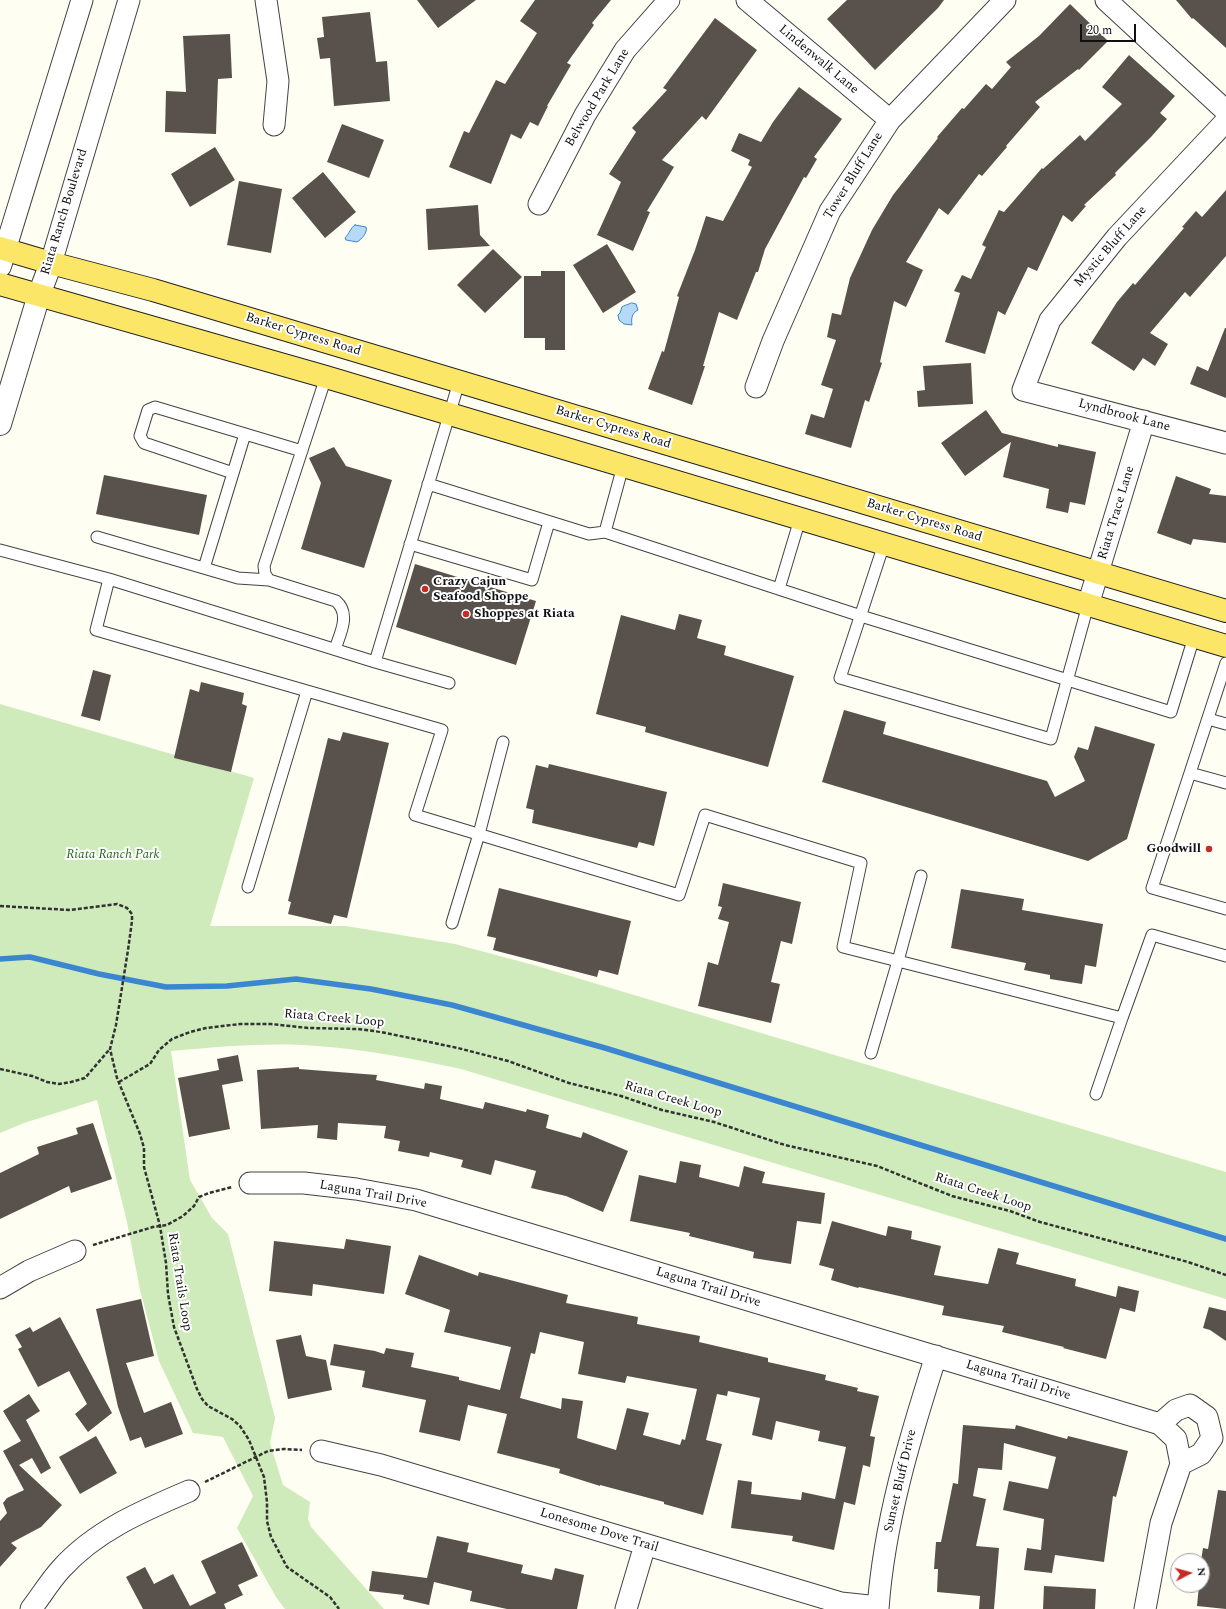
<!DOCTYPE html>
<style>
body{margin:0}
#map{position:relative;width:1226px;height:1609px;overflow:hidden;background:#fffef3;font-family:Spectral,serif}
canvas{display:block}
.north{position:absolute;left:1170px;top:1553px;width:40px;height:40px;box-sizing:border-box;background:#fff;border:1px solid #9f9f9f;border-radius:50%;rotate:84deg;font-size:11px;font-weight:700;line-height:16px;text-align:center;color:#101010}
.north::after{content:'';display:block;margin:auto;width:14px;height:18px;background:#c52b23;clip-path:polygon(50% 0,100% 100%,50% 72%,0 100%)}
.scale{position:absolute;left:1080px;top:24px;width:56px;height:18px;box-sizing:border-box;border:2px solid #101010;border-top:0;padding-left:5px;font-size:12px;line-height:14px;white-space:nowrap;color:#101010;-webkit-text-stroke:3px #fff;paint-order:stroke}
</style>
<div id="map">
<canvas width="1226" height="1609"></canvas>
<div class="north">N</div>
<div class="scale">20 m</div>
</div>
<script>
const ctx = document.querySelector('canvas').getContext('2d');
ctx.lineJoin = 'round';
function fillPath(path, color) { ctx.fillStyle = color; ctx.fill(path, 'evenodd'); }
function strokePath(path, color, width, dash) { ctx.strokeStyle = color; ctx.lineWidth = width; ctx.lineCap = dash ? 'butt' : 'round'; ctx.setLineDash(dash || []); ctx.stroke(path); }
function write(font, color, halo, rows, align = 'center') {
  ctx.font = font + ' Spectral,serif'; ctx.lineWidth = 4; ctx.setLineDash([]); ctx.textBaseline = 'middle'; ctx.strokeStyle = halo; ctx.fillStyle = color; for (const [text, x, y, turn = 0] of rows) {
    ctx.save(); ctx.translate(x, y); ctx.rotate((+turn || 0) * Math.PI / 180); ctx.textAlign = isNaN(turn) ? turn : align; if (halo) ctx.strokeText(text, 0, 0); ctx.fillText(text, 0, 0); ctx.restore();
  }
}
const green = new Path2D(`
 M0 704 254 778 210 926H346L455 944 537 966 1226 1172V1299L461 1069C413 1059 365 1049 317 1046 268 1042 219 1047 171 1051L190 1180 212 1218 228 1234 275 1418 270 1443 283 1485 310 1502 308 1519 311 1527 384 1609H285L276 1597 237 1528 253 1496 223 1437 193 1433 159 1361 140 1290 127 1222 97 1100 24 1123 0 1133Z`);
const water = new Path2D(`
 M355 225 366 227C368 232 362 239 357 242L346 240 345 238C349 234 351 227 355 225Z
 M632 303 636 304 638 310C632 313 631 318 632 325L624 324 619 320 618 315 620 313 622 307Z`);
const stream = new Path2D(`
 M0 959 30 957 99 974 166 987 227 986 296 979 371 989 452 1005 605 1048 1226 1239`);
const building = new Path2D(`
 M417 0H476L438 28Z
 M535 0H611L592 23 594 25 567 63 571 65 547 106H548L538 126 530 122 521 139 511 134 491 184 449 167 464 131 469 133 496 80 505 84 537 33 520 21Z
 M847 0H944L938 8 875 70 827 19Z
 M1176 0H1226V48L1193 18 1192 19Z
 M1070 4 1108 41 1079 70 1078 69 1035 102 1040 107 1006 146 1007 147 982 176 979 174 948 215 939 208 906 262 923 270 906 307 894 301 880 362 882 363 869 402 865 400 851 448 805 434 811 414 824 418 833 389 821 385 836 340 827 337 832 313 841 315 850 278 872 230 893 195 938 138 937 137 962 108 964 109 986 84 992 89 1011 67 1006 62 1039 36Z
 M370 12 376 62 387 61 390 101 334 106 330 58 320 59 317 38 324 37 322 17Z
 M715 18 757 50 706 120 702 116 662 160 674 167 647 211 650 212 633 251 597 235 621 182 609 174 636 132 632 128 667 90 663 88Z
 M230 34 232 78 218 79 216 134 165 132 166 91 186 92 183 36Z
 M1129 55 1175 96 1160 113 1167 119 1151 137 1115 173 1116 175 1084 205 1086 206 1072 222 1063 215 1037 271 1028 267 1005 315 998 311 985 354 945 342 960 293 954 291 962 275 971 279 986 247 982 245 999 210 1004 212 1042 168 1043 169 1080 135 1085 141 1122 104 1102 87Z
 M799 87 842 119 814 157 817 159 806 178 804 177 765 249 758 272H756L737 320 719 312 703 366H705L692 405 648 389 662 351 664 352 679 297 677 296 695 250 706 216 723 221 752 167 748 165 750 160 731 151 739 133 761 142 773 122Z
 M342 124 384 140 369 178 327 162Z
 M215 147 235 180 190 207 171 174Z
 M323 172 356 212 325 238 292 198Z
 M239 181 282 189 271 253 227 245Z
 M1226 190V256L1190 297 1185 292 1150 333 1168 344 1155 366 1143 358 1134 371 1091 343 1117 302 1133 283 1135 285 1184 228 1182 227 1196 211 1202 217Z
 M478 205 480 235 490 246 428 250 426 209Z
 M607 244 636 292 603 313 573 265Z
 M493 249 522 277 485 313 457 285Z
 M541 271H565V350H545V338H524V276H541Z
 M1225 328H1226V398L1190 384 1197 366 1208 371Z
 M971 363 973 404 918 407 917 391 925 390 923 366Z
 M986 410 1002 433 1058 447V444L1096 452 1085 505 1070 502 1068 513 1046 508 1049 489 1003 477 1011 442 965 476 941 443Z
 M334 447 346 466 392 480 364 568 301 549 321 483 309 458Z
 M104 475 207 495 199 535 96 514Z
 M1176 476 1211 489 1209 494 1226 496V543L1193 539 1191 545 1157 533Z
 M415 564 536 601 516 665 396 627Z
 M679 614 702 620 697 638 726 646 724 655 794 676 768 767 645 732 646 727 596 714 621 615 675 630Z
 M93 670 111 675 100 721 81 716Z
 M201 682 244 693 242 704 247 706 231 772 174 758 190 689 199 692Z
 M844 710 886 722 883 734 1047 781 1055 797 1085 781 1074 757 1078 747 1088 750 1095 726 1155 744 1127 839 1088 861 822 782Z
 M343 732 389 743 347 918 334 915 331 924 288 914 291 902 288 901 328 738 340 741Z
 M549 764 667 792 654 846 639 842 637 848 532 823 534 810 526 808 536 765 548 768Z
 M723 883 801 902 792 944 781 941 771 982 780 984 771 1023 698 1006 708 962 718 965 729 922 718 919 722 907 718 906Z
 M499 888 631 921 618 975 599 970 597 977 493 950 496 938 487 936Z
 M961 889 1024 899 1022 910 1103 924 1096 967 1085 965 1082 984 1050 979V975L1024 970 1026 963 951 948Z
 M238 1055 243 1081 222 1085 230 1129 189 1137 178 1078 219 1070 217 1059Z
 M299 1067V1069L377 1075 376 1080 424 1089 425 1083 442 1086 440 1099 483 1109 485 1102 526 1112 527 1109 549 1115 546 1128 581 1138 583 1132 628 1151 603 1212 566 1196 531 1188 536 1171 495 1160 491 1175 461 1167 463 1160 430 1152 429 1157 398 1151 400 1141 384 1138 386 1126 338 1123 337 1140 317 1138 318 1125 261 1129 257 1070Z
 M93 1123 112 1179 71 1193 69 1186 0 1219V1173L39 1154 37 1147 78 1134 76 1128Z
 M680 1161 701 1165 699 1177 739 1187 744 1166 765 1172 762 1183 825 1193 821 1224 797 1221 791 1264 753 1258 754 1252 689 1236 690 1233 630 1221 639 1175 676 1183Z
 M832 1221 886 1236 888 1226 912 1231 911 1239 941 1246 934 1275 988 1284 998 1248 1019 1253 1016 1264 1076 1279 1075 1286 1116 1297 1118 1286 1139 1291 1135 1312 1120 1308 1106 1359 1063 1348 1064 1347 1002 1332 1004 1326 942 1315 944 1306 859 1287 858 1288 831 1280 834 1269 819 1265Z
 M346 1239 391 1246 384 1294 313 1284 312 1296 269 1291 274 1241 344 1249Z
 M419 1255 478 1276 479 1272 568 1295 566 1303 638 1317 637 1324 700 1336 699 1342 768 1358V1362L826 1375 825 1380 858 1388 857 1391 879 1396 870 1436 875 1437 870 1467 863 1465 855 1505 844 1502 834 1550 792 1541 793 1536 731 1528 738 1480 752 1482 751 1494 801 1500 802 1492 835 1499 846 1447 818 1441 820 1431 776 1421 772 1440 752 1435 760 1398 728 1391 727 1396 717 1394 706 1440 722 1444 703 1515 664 1504V1502L600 1485V1486L559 1473 560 1469 497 1453 507 1414 468 1405 460 1441 419 1432 426 1400 362 1387 365 1371 330 1365 334 1344 375 1351 384 1354 386 1348 414 1353 411 1367 459 1377V1380L500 1390 511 1347 444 1332 450 1310 405 1294ZM540 1332 584 1342 578 1374 625 1383 627 1376 697 1389 685 1440 682 1439 680 1445 643 1435 649 1413 627 1408 616 1450 577 1438 583 1401 562 1398 561 1409 520 1398 531 1353 535 1354Z
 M141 1299 154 1356 126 1363 144 1413 171 1402 183 1434 145 1448 141 1437 130 1441 118 1407 96 1309Z
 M1209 1307 1226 1311V1341L1210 1330 1203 1328Z
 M60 1317 112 1413 88 1432 75 1414 87 1404 69 1371 38 1387 18 1349 22 1347 15 1335 30 1327 33 1332Z
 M301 1335 306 1356 326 1360 332 1390 288 1399 276 1340Z
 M29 1394 40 1411 26 1420 51 1468 41 1474 32 1458 19 1465 62 1505 41 1527 11 1543 17 1548 0 1567V1521L7 1513 3 1503 7 1498 24 1490 3 1451 21 1441 3 1411Z
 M963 1425 1015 1429 1016 1425 1067 1439 1068 1436 1128 1451 1116 1497 1113 1496 1104 1562 1055 1555 1052 1573 1024 1570 1027 1548 1041 1550 1044 1519 1003 1510 1009 1481 1048 1489 1056 1457 1004 1443 1002 1470 978 1468 973 1496 986 1499 976 1546 999 1548 994 1609H979L980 1596 937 1592 938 1569H934L936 1542H941L953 1483 958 1484Z
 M96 1436 117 1473 80 1494 59 1457Z
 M1218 1490 1226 1491V1609L1197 1606 1199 1585H1202L1201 1561 1203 1548 1208 1549Z
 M437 1536 469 1543 467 1552 523 1565 521 1573 552 1580 555 1568 584 1575 577 1609H507L470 1601 472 1591 434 1582 429 1605 403 1599 404 1595 369 1591 372 1571 427 1578Z
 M242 1542 258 1576 238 1585 243 1595 224 1604 226 1609H143L126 1577 145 1567 154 1584 173 1574 190 1606 216 1593 201 1561Z
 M1044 1586 1096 1589 1095 1609H1043Z`);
const path = new Path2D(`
 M0 906 70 910 117 904 127 908 132 914V921L128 950 116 1025 110 1049 117 1078 140 1134 144 1148V1167L160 1226 166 1263 168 1294 174 1327 197 1389 202 1399 208 1406 232 1419 240 1426 249 1440 264 1477 267 1502V1521L271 1537 287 1567 330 1597 339 1609
 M0 1069 32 1076 47 1082 59 1084 71 1082 85 1078 109 1050
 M119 1082 150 1064 159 1050 172 1039 190 1032 206 1028 240 1024H271L308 1028 358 1029 381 1032 458 1048 508 1061 569 1083 621 1096 662 1110 714 1122 785 1145 877 1166 952 1196 1010 1211 1040 1222 1188 1262 1226 1275
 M93 1245 153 1227 167 1225 183 1216 194 1206 199 1197 209 1193 232 1187
 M205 1482 268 1451 284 1449 302 1450`);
const service = new Path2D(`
 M326 377 264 566 265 574 269 580 336 601C351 614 340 634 335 649
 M623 466 605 532 861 616 1171 712 1194 637
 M233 473 144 443 140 436 148 410 155 407 302 451
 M428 484 589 534 605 532
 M97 537 238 578 269 580
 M410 544 532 580 549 522
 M884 544 840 678 1051 739 1088 605
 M0 550 109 579 375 662 449 683
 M204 568 245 434
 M109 579 96 630 442 730 415 815 679 895 705 815 861 863 843 947 1122 1018 1152 935 1226 956
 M779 589 800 519
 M375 662 459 382
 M1226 663 1190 773 1226 783
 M1208 719 1226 724
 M1190 773 1152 888 1226 909
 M248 887 307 691
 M452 923 479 834 503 742
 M871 1053 898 961 921 876
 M1096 1094 1122 1018`);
const minor = new Path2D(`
 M266 0 278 81 274 125
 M747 0 890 120
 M1106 0 1226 111
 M1226 121 1117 237 1050 320 1023 390 1226 443
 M539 204 585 115 625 50 669 0
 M5 250 82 0
 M51 263 129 0
 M756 387 773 341 830 211 890 120 1005 0
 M1088 605 1144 421
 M250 1183H304L356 1189 416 1200 1160 1424 1176 1439 1181 1464 1161 1523 1145 1609
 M0 1288 29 1271 75 1251
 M1160 1424 1176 1410 1190 1405 1207 1417 1212 1438 1201 1454 1181 1464
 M321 1451 381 1465 841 1603 878 1607
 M31 1609C41 1596 50 1581 61 1569 95 1531 142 1511 189 1491
 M626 1609 645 1545
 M878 1609C884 1523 910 1437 936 1356`);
const tertiary = new Path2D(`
 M0 266 5 250
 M0 424 39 295 51 263`);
const primary = new Path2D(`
 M0 248 51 263 153 290 1226 611
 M0 284 326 377 1226 646`);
const markers = [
 [425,589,4,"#c52b23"],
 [466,614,4,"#c52b23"],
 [1209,849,4,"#c52b23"]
];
const streetNames = [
 ["Lindenwalk Lane",818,60,40],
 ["Belwood Park Lane",598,98,-59],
 ["Tower Bluff Lane",854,176,-58],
 ["Riata Ranch Boulevard",65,212,-73],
 ["Mystic Bluff Lane",1111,247,-49],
 ["Barker Cypress Road",303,335,17],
 ["Lyndbrook Lane",1124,416,15],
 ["Barker Cypress Road",613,428,17],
 ["Riata Trace Lane",1117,513,-73],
 ["Barker Cypress Road",924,521,17],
 ["Riata Creek Loop",334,1019,5],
 ["Riata Creek Loop",673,1100,16],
 ["Riata Creek Loop",983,1193,18],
 ["Laguna Trail Drive",373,1195,10],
 ["Riata Trails Loop",179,1282,81],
 ["Laguna Trail Drive",708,1288,17],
 ["Laguna Trail Drive",1018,1381,17],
 ["Sunset Bluff Drive",901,1481,-77],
 ["Lonesome Dove Trail",599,1531,17]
];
const poiNames = [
 ["Crazy Cajun",433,582],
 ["Seafood Shoppe",433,597],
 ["Shoppes at Riata",474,614],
 ["Goodwill",1201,849,"right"]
];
const parkNames = [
 ["Riata Ranch Park",113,855]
];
fillPath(green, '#cfebbb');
fillPath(water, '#b6d9f8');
strokePath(water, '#3b86d1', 1);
strokePath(stream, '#3b86d1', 5.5);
fillPath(building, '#59524c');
strokePath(service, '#434343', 13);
strokePath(minor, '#434343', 23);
strokePath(tertiary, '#434343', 24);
strokePath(primary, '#212121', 24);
strokePath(path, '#323232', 2.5, [4, 2]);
strokePath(service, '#fff', 11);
strokePath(minor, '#fff', 21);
strokePath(tertiary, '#fff', 22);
strokePath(primary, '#fbe667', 22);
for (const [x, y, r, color] of markers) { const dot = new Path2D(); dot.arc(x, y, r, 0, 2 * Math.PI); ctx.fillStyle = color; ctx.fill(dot); strokePath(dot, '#fff', 1.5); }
write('13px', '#101010', '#fff', streetNames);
write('bold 13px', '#101010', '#fff', poiNames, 'left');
write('italic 13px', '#266b1d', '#fff', parkNames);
</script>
